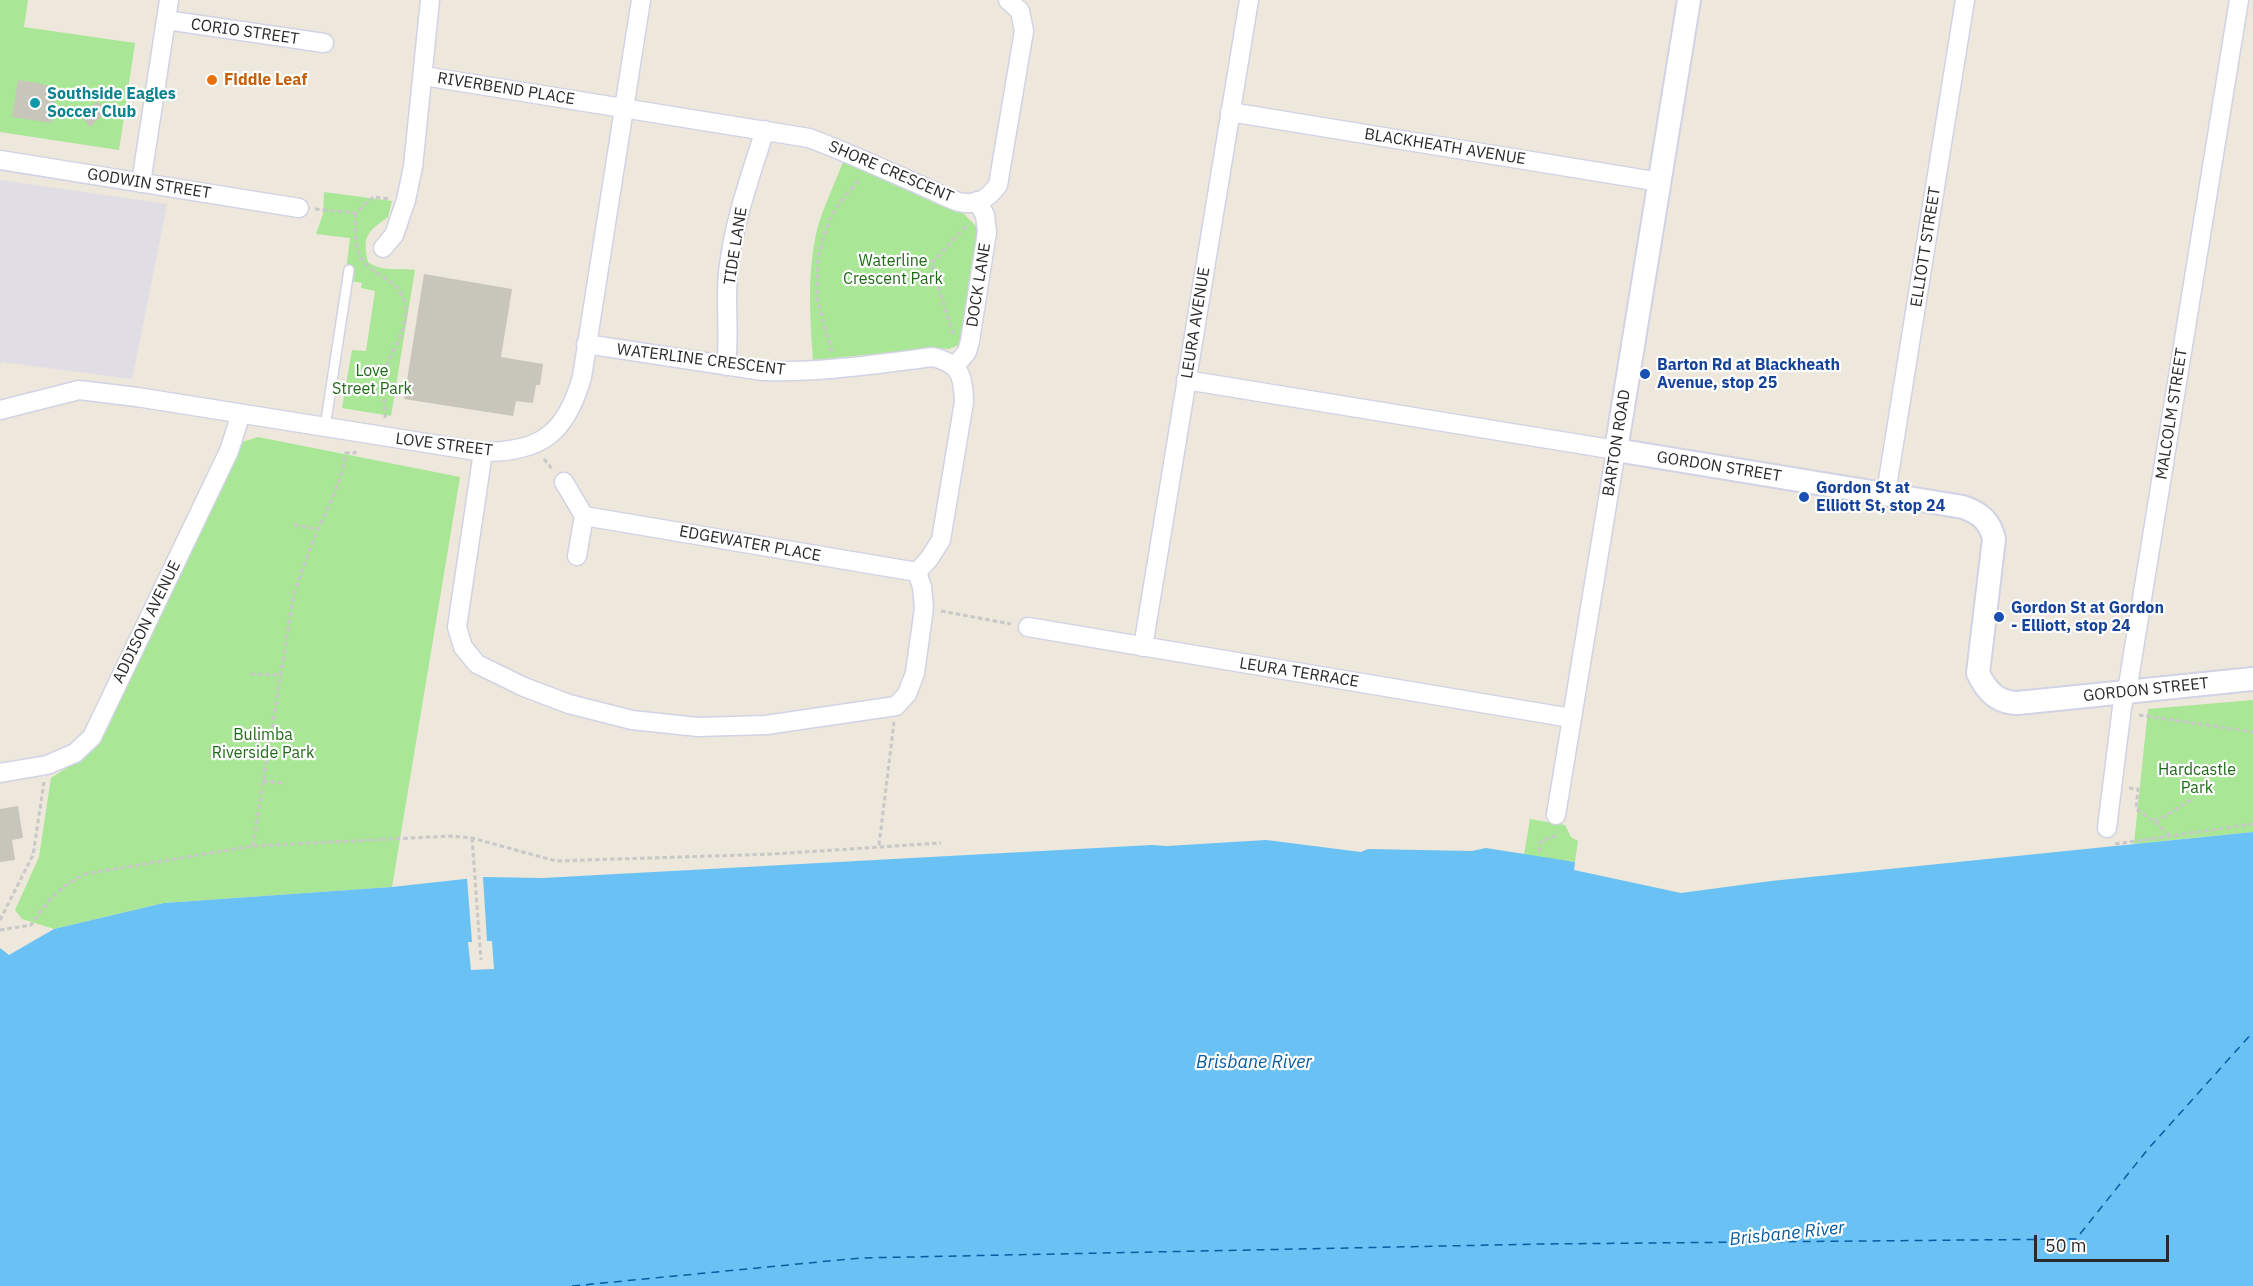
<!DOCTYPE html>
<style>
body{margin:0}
#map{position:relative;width:2253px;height:1286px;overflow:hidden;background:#ede7dc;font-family:"IBM Plex Sans",sans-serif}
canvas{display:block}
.scale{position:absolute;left:2034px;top:1235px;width:135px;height:27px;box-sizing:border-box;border:3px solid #2a2a2a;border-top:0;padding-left:8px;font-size:18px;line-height:21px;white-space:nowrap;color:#2a2a2a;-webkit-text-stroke:4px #fff;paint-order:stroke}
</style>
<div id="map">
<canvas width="2253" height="1286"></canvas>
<div class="scale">50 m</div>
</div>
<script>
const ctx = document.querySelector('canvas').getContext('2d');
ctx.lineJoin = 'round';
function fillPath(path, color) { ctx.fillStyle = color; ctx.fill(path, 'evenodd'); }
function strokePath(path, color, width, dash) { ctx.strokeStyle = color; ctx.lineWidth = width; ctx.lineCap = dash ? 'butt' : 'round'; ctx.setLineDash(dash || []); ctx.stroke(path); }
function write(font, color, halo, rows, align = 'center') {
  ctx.font = font + ' "IBM Plex Sans",sans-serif'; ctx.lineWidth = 4.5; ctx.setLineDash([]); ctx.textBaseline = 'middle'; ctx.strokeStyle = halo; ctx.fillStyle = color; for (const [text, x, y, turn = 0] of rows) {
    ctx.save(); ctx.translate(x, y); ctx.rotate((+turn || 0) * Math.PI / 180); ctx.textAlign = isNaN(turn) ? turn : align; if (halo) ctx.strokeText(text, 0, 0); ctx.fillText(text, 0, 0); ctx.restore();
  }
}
const industrial = new Path2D(`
 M0 180 167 204 132 379 3 362 0 364Z`);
const green = new Path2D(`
 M0 0H28L24 27 135 43 119 150 0 132Z
 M844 159 961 211 982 232 964 343 949 349 936 348 813 360C810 318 807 276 816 234 822 209 835 184 844 159Z
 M324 192 392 201 388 217C367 232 362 236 368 262 383 273 397 267 415 270L391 416 342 408 352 350 366 351 375 291 361 288 362 283 345 280 350 238 316 234 323 214Z
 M258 437 460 477 392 887 164 903 54 929 22 919 15 910 39 857 51 778 92 751 242 442Z
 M2253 700V832L2134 844 2148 709Z
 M1530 819 1565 825 1571 837 1578 841 1575 862 1524 855Z`);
const water = new Path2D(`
 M2253 832V1286H0V948L9 955 54 929 164 903 392 887 483 877 543 878 1152 845 1167 846 1266 840 1361 852 1368 849 1472 851 1486 848 1575 862 1574 870 1681 893 1771 881Z`);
const pier = new Path2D(`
 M483 877 487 941H492L494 969 471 970 468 942H472L467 878Z`);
const ferry = new Path2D(`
 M572 1286 860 1258 1542 1244 2076 1239 2148 1149 2253 1032`);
const building = new Path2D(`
 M18 80 47 85V88L57 90 52 123 12 117Z
 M97 101 107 111 90 127 81 116Z
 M424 274 512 289 501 357 543 364 540 385H536L533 403 516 401 513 416 404 399Z
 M18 806 23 838 12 840 15 860 0 862V809Z`);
const path = new Path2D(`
 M315 209 356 213 373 197 390 199
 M356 213C355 227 354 240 359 254 368 276 399 276 405 304 410 330 390 350 384 374 381 388 386 405 385 420
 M953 334 931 264 968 224
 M832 352 817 299 818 257 829 221 839 204 860 178
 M544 459 553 470
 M294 525 318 529
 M941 611 1011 624
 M250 674 281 675
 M2139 715 2253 732
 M263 781 283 783
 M2129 788 2138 789 2136 809 2155 822 2194 798
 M2155 822 2169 835
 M472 838 481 960
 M2115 844 2253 824
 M879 845 894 722
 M253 846 293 598C300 575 308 554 317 532 329 504 341 484 346 453H355L356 450
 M1539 852 1541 841 1555 836 1557 832
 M0 920 33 855 44 782
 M0 930 31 925C48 900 58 888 85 874L253 846 451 836 472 838 556 861 773 854 941 843`);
const service = new Path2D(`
 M325 427 349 270`);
const minor = new Path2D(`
 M166 20 324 43
 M424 76 809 138C847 152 883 169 920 185 932 190 946 198 959 202 977 206 988 199 998 185L1024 31 1020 11 1008 0
 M1230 112 1660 182
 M0 160 299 208
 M141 183 169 0
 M383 248 394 235 406 200 413 167 430 0
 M726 366C730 335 725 304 728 273 733 224 750 177 765 130
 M955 366 967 352 970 341 987 232 985 215 977 201
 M1186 380 1616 450 1556 815
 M0 410 79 390 137 397 483 452C542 452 566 433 582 377L641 0
 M483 452 457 627 463 647 477 664 524 687 569 704 632 720 698 727 766 725 896 706 907 694 915 673 924 608 922 587 917 572 929 559 941 540 964 402C963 376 961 364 933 357 877 364 820 373 763 371L586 344
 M564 482 584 516 577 556
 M1886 493 1965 0
 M584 516 917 572
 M1028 627 1571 718
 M1143 647 1249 0
 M0 773 47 765 75 753 92 737 229 451 238 423V413
 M2107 828 2122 707 2129 679 2239 0`);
const tertiary = new Path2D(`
 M1689 0 1616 450 1963 507C1980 513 1990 521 1994 539L1978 673C1986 691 1998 703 2018 703L2253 679`);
const markers = [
 [212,80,6,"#e8710a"],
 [35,103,6,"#0f9aa8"],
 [1645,374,6,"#1a4fb4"],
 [1804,497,6,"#1a4fb4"],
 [1999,617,6,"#1a4fb4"]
];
const streetNames = [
 ["CORIO STREET",245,32,8],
 ["RIVERBEND PLACE",506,89,9],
 ["BLACKHEATH AVENUE",1445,147,9],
 ["SHORE CRESCENT",891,172,23],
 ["GODWIN STREET",149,184,9],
 ["TIDE LANE",736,246,-81],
 ["ELLIOTT STREET",1926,247,-81],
 ["DOCK LANE",979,285,-81],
 ["LEURA AVENUE",1196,323,-81],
 ["WATERLINE CRESCENT",701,360,7],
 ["MALCOLM STREET",2172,414,-81],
 ["BARTON ROAD",1617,443,-81],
 ["LOVE STREET",444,445,7],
 ["GORDON STREET",1719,467,9],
 ["EDGEWATER PLACE",750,544,10],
 ["ADDISON AVENUE",147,622,-64],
 ["LEURA TERRACE",1299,673,9],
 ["GORDON STREET",2146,690,-6]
];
const foodNames = [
 ["Fiddle Leaf",224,80]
];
const cultureNames = [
 ["Southside Eagles",47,94],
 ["Soccer Club",47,112]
];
const parkNames = [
 ["Waterline",893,261],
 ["Crescent Park",893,279],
 ["Love",372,371],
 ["Street Park",372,389],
 ["Bulimba",263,735],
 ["Riverside Park",263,753],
 ["Hardcastle",2197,770],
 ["Park",2197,788]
];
const transitNames = [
 ["Barton Rd at Blackheath",1657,365],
 ["Avenue, stop 25",1657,383],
 ["Gordon St at",1816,488],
 ["Elliott St, stop 24",1816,506],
 ["Gordon St at Gordon",2011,608],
 ["- Elliott, stop 24",2011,626]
];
const waterNames = [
 ["Brisbane River",1254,1063],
 ["Brisbane River",1787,1234,-6]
];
fillPath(industrial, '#e0dde5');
fillPath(green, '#a9e696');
fillPath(water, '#6ac1f4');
fillPath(pier, '#ede7dc');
strokePath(ferry, '#075da2', 1.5, [8, 6]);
fillPath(building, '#c8c5ba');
strokePath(service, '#d1d3e4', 12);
strokePath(minor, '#d1d3e4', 21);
strokePath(tertiary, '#d1d3e4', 26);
strokePath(path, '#c8c8c8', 3, [4.5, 3]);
strokePath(service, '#fff', 9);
strokePath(minor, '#fff', 18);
strokePath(tertiary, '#fff', 22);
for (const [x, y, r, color] of markers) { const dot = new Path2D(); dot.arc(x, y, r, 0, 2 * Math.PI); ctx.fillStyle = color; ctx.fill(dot); strokePath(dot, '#fff', 2); }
write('16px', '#2a2a2a', '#fff', streetNames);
write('bold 16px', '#c56008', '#fff', foodNames, 'left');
write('bold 16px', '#0d838f', '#fff', cultureNames, 'left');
write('16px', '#206b17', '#fff', parkNames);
write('bold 16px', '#164399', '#fff', transitNames, 'left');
write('italic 18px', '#075da2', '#fff', waterNames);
</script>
